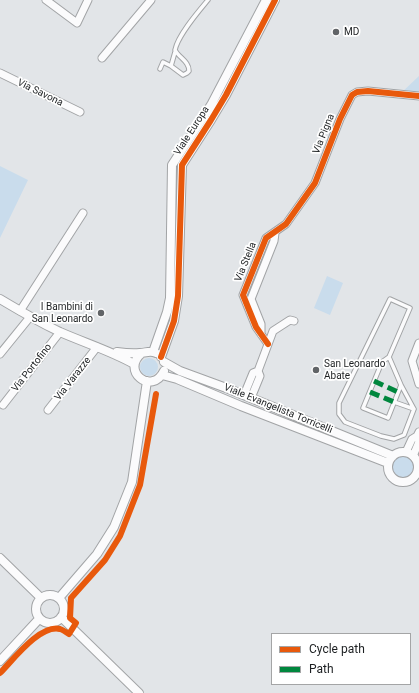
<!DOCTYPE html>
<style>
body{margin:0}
#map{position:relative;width:419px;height:693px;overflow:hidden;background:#e2e5e8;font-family:Roboto,sans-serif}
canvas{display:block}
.legend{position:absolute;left:271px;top:633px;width:140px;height:52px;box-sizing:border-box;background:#fff;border:1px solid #a4a5a6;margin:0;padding:5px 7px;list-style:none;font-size:12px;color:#1c1f21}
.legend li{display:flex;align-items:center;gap:8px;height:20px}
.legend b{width:20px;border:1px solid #a4a5a6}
</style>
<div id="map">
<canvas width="419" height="693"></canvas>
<ul class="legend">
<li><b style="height:5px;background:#e8590c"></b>Cycle path</li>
<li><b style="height:5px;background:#00873e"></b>Path</li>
</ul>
</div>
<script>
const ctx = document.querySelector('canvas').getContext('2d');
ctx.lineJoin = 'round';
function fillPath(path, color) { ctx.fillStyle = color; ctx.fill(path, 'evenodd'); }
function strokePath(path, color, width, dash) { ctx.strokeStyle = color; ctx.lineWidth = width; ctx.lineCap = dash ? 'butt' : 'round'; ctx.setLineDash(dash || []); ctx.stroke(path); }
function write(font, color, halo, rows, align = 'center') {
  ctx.font = font + ' Roboto,sans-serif'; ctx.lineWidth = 3.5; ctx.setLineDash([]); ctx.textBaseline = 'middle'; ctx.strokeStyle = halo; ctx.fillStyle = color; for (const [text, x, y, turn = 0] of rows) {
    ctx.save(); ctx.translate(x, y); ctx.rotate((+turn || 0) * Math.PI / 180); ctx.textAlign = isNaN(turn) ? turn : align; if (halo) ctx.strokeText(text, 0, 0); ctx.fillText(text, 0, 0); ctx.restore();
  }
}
const green = new Path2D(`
 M419 76V96L400 94Z
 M0 166 28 180 0 238Z
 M327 276 343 283 330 315 314 308Z
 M140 367a9 9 0 1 1 18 0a9 9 0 1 1-18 0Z
 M391 468a12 12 0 1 1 24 0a12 12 0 1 1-24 0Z`);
const service = new Path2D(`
 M171 66 175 52
 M160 69 163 62 171 66 183 75 187 73 189 71C189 61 179 58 175 50 178 35 198 12 208 0
 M389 357 401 385 388 418 363 408 382 362 389 357 410 308 390 299 339 403V414L345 422 381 436 394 439 404 435 414 409
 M401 385 414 409
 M394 402 414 409`);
const minor = new Path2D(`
 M46 0 77 23 88 0
 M102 58 151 0
 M0 73 80 112
 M20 311 83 213
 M261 334V324L251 299 274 241 275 233
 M419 343 412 361 419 384
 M268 344 256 327 243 295 266 238 286 224 315 183 340 119 352 95 357 92 368 91 419 96
 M0 354 30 317
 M244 395 253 373 258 371 273 331 290 320 294 321
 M251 398 260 376 258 371
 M3 405 60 332
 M48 410 97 347
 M406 452 412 439 417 436
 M413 456 419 442 417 436 419 432`);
const tertiary = new Path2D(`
 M0 299C20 311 39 322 60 332 85 343 111 351 134 364
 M117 352C124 353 132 354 140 353 146 353 150 350 156 353
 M153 352 167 312 170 298 172 165 211 105 266 0
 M142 353C120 371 152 396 164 371
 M161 357 174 321 178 296 182 165 211 120 226 95 275 0
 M164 362 180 371 229 389 393 456
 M162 375 177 379 241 406 388 463
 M388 467a15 15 0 1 1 30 0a15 15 0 1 1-30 0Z
 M0 558 40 597
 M36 609a14 14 0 1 1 28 0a14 14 0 1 1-28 0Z
 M59 598 97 554 114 527 132 482 147 381
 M61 617 139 693
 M0 661 39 619`);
const quiet = new Path2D(`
 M374 381 398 392
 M370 392 394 402`);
const cycleway = new Path2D(`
 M268 344 256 327 243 295 266 238 286 224 315 183 340 119 352 95 357 92 368 91 419 96
 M161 357 174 321 178 296 182 165 211 120 226 95 275 0
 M0 673C13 660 40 624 60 629 63 630 66 632 69 634L76 623 70 618 71 598 105 560 120 536 140 485 156 394`);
const markers = [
 [336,32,4,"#616467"],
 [101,313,4,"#616467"],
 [316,370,4,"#616467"]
];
const poiNames = [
 ["MD",344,32],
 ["I Bambini di",93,307,"right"],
 ["San Leonardo",93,319,"right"],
 ["San Leonardo",324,364],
 ["Abate",324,376]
];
const streetNames = [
 ["Via Savona",40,93,26],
 ["Viale Europa",192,131,-57],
 ["Via Pigna",324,134,-68],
 ["Via Stella",246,262,-68],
 ["Via Portofino",32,368,-52],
 ["Via Varazze",73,379,-52],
 ["Viale Evangelista Torricelli",278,409,22]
];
fillPath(green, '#c9dcec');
strokePath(service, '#a2a4a6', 5.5);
strokePath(minor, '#a2a4a6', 9);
strokePath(tertiary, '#a2a4a6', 10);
strokePath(service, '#fbfbfc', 3.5);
strokePath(minor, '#fbfbfc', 7);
strokePath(tertiary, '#fbfbfc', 8);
strokePath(quiet, '#00873e', 5, [10, 5]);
strokePath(cycleway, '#e8590c', 6);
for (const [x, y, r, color] of markers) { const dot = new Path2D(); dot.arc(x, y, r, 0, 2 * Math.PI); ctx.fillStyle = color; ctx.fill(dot); strokePath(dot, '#fff', 1.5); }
write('10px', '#1c1f21', '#fff', poiNames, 'left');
write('10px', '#1c1f21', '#fff', streetNames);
</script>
